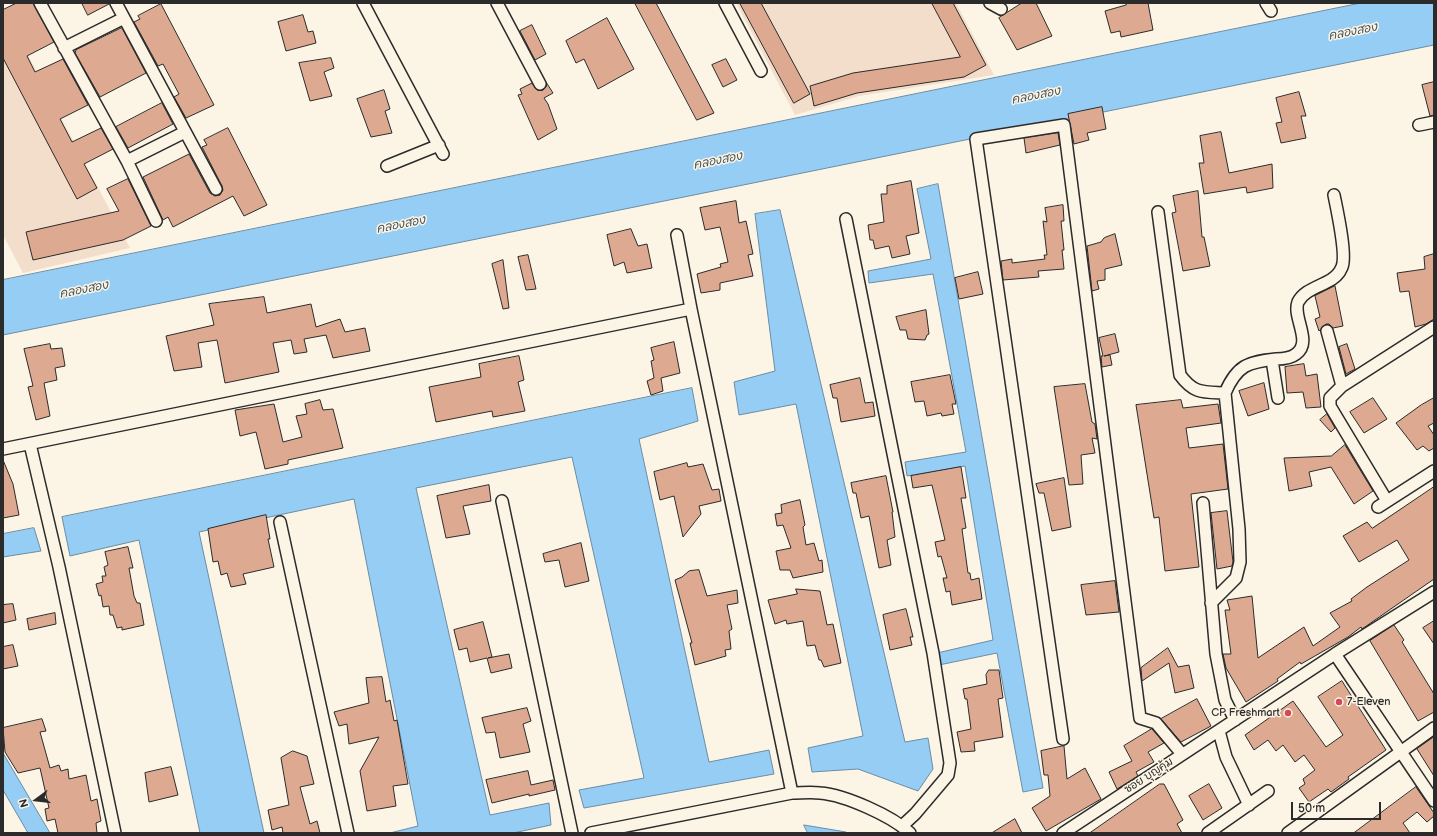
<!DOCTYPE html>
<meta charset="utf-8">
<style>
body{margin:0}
#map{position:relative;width:1437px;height:836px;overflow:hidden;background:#fcf5e5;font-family:"Balsamiq Sans",sans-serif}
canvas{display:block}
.frame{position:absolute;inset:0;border:4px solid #2b2b2b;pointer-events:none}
.north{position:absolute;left:16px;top:780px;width:40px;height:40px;-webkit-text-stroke:3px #fcf5e5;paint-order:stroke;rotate:255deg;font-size:11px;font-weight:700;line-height:16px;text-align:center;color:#2b2b2b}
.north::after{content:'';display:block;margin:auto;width:14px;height:18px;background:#2b2b2b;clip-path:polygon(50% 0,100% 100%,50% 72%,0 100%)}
.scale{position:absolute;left:1291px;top:802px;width:90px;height:18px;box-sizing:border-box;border:2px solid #2b2b2b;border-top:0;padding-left:5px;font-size:12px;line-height:14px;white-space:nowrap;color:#2b2b2b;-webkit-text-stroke:3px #fcf5e5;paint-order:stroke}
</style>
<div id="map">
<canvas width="1437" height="836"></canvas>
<div class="frame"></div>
<div class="north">N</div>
<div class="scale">50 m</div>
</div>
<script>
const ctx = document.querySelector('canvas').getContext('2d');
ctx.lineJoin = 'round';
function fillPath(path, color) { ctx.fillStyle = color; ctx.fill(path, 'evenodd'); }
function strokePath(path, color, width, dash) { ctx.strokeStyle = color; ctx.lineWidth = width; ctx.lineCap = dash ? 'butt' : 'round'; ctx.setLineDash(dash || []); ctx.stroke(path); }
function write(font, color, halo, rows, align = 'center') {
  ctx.font = font + ' "Balsamiq Sans","Playpen Sans Thai",sans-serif'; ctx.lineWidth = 3; ctx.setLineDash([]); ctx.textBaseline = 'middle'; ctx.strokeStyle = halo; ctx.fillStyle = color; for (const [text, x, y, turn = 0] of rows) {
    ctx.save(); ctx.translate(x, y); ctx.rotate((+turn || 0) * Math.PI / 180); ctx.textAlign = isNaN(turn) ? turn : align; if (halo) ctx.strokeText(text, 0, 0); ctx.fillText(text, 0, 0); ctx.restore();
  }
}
const built = new Path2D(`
 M736 3H956L994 75 859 96 795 115Z
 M3 8 130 248 23 273 3 235Z`);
const water = new Path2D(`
 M1361 3H1434V45L3 335V280Z
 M938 184 1043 788 1023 792 997 653 939 665 937 653 993 640 965 466 907 476 905 462 966 452 933 274 869 283 868 271 931 259 917 189Z
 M780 210 905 742 928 738 933 769 918 791 858 769 812 772 808 748 863 736 796 404 739 415 734 382 775 371 755 214Z
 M692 388 698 421 639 439 709 762 769 750 774 774 584 808 579 790 644 778 572 457 416 488 490 815 549 803 551 825 513 833H390L418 826 354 499 199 532 264 833H200L139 540 70 556 62 517Z
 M34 528 41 551 3 557V534Z
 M3 753 50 833H28L3 790Z
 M804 825 846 832V833H808Z`);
const building = new Path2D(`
 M17 3H33L54 42 27 56 35 72 63 59 88 105 60 119 72 142 101 128 113 149 84 164 97 188 77 199 3 58V10Z
 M82 3H109V4L88 15Z
 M635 3H656L714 113 697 120Z
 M740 3H761L810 94 794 103Z
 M932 3H953L986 65 964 77 857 93 814 106 810 86 853 73 960 57Z
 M1022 3H1036L1052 36 1017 50 999 18Z
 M1126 3H1148L1153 30 1121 37 1120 31 1111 33 1105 11 1126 5Z
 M161 4 214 105 186 118 174 97 179 94 163 64 158 66 134 22 140 19 138 16Z
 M303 15 308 32 313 31 316 43 286 51 278 22Z
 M607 18 634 69 598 89 584 59 576 63 566 41Z
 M532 25 546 54 535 60 520 31Z
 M122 28 146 73 100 97 75 53 76 50Z
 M331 58 334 68 324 72 332 96 310 101 299 63Z
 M726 59 737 80 723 87 712 65Z
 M546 82 553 93 544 98 548 104 557 129 538 140 518 95 522 94 520 89 532 83 537 90H543L546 87Z
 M1434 82V115L1430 116 1422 85Z
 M384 90 390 109 385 111 392 133 371 137 357 99Z
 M1299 92 1306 116H1301L1306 138 1281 143 1276 123 1282 122 1276 98Z
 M162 103 173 124 128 148 116 127Z
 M1102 107 1106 129 1087 133 1089 140 1074 144 1068 114Z
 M228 128 267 205 244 216 233 196 173 227 168 217 163 220 143 177 189 154 210 193 215 196 220 195 223 190 222 186 202 147 207 145 204 140Z
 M1221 132 1229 173 1272 164 1273 188 1247 193 1246 187 1204 194 1199 163H1204L1200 136Z
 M1058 133 1060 145 1026 153 1024 138Z
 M128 179 151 226 123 240 33 260 26 232 119 211 107 189Z
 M911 181 919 233 906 236 910 254 892 258 889 246 875 249 873 240H870L868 225 884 222 881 194H887V186Z
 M1198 191 1202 237H1204L1210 266 1183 271 1172 213 1176 212 1173 196Z
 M736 201 739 223 746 221 753 254 748 255 753 276 720 283V290L701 293 697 274 721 267 720 264 728 262 720 227 705 230 700 208Z
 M1063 205 1064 221H1061L1064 250H1062L1064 269 1038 271 1039 277 1003 280 1001 261 1012 259V263L1045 259 1044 255H1047L1043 221 1047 222 1045 208Z
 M631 229 638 246 647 244 652 268 627 273 624 262 614 266 607 235Z
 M1115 234 1122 265 1105 269V280L1097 281 1099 289 1092 291 1087 246 1101 242 1104 238Z
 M1434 254V319L1426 324 1415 327 1409 291 1400 292 1397 273 1425 269 1424 257Z
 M528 255 536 289 526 290 518 257Z
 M503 260 509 308 503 309 492 264Z
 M978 272 983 294 959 299 955 278Z
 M1335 286 1343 326 1333 328 1329 324H1326L1319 331 1315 319 1320 317 1315 296Z
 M264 297 267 313 311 304 316 327 340 319 345 332 365 328 370 351 333 358 326 335 304 339 307 352 294 354 291 340 273 343 279 372 225 383 217 340 198 343 202 367 174 371 166 336 214 325 209 304Z
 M926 310 929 334 927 335 925 340 908 339 906 330H900L896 317Z
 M1115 334 1119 352 1104 356 1110 355 1112 365 1102 367 1101 356H1103L1099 338Z
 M674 342 680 373 661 378 663 391 651 395 647 381 654 378 651 361 654 360 651 348Z
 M50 344 51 349 62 348 65 366 55 368 57 380 44 383 50 416 36 420 28 387 33 386 24 349Z
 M1347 344 1355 369 1346 374 1339 347Z
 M519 356 524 380 518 382 525 411 493 417 492 411 436 422 429 387 481 377 479 364Z
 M1304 364 1306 376 1317 374 1321 407 1306 408 1303 392 1287 393 1285 367Z
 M950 375 956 404H952L954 414 942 416 941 413 927 416 924 401 915 402 911 382Z
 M860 378 865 403 873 402 875 416 841 422 837 398H833L830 385Z
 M1264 383 1269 409 1248 416 1239 391Z
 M1085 384 1092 422 1095 424 1097 439 1092 438 1095 453 1081 455 1083 484 1069 485 1054 387Z
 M1373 398 1387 419 1364 433 1350 412Z
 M1434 398V423L1428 426 1434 435V448L1429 451 1423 446 1417 450 1396 423 1421 405Z
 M320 400 323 410 333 409 343 448 288 460V464L265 469 256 432 240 436 235 410 274 404 283 442 302 437 296 416 307 414 305 404Z
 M1181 400 1183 408 1218 404 1221 423 1186 428 1189 448 1223 444 1228 489 1191 494 1199 567 1165 571 1159 517 1154 518 1136 405Z
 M1327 414 1335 428 1331 432 1320 420Z
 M1345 445 1373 491 1354 504 1331 467 1309 472 1312 486 1289 491 1284 458 1331 456Z
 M3 460 13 484 19 515 3 518Z
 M687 463 688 467 703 464 712 490 719 489 721 501 699 506 701 514 683 537 674 496 660 500 654 472Z
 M961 467 966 498H961L966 528 962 529 968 573H970L971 580 979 578 982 599 952 605 950 591 946 592 943 578H947L941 556 938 557 935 542 945 540 932 485 913 488 911 476Z
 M886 476 893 512H892L895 537 887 540 891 565 879 568 869 516 861 518 856 493H853L851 483Z
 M1064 478 1071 527 1052 531 1044 493H1039L1036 484Z
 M489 485 491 501 463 506 470 534 446 538 437 496Z
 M1434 487V579L1362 629 1361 627 1348 637 1301 664 1300 662 1277 679 1278 681 1246 702 1226 668 1223 654H1231L1225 610H1230L1227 600 1252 596 1258 658 1304 627 1313 646 1340 627 1330 613 1352 601 1351 599 1367 587 1409 560 1397 540 1359 562 1343 536 1367 522 1372 528Z
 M800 500 805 525 803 527 806 545 814 543 819 561 822 560 823 572 793 578 790 570H780L776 551 791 548 783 525 777 526 775 514 782 513 781 505Z
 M1227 511 1233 562 1232 566 1217 569 1211 513Z
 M266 515 270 539H268L274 567 243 574 246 584 231 587 227 573 221 575 218 561 213 562 208 529Z
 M581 543 589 581 565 587 559 560 545 562 543 554Z
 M128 547 133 568H129L134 596 137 603H140L144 625 122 630V627L117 628 113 615H110L109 606 103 607 101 595 99 596 96 584 103 582 102 576H106L104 567 108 565 105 552Z
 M699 570 707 596 737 590 738 603 727 605 732 629 729 631 731 649 725 650 726 656 695 665 690 643H692L675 580 682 577 689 571Z
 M1115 581 1119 612 1086 615 1081 585Z
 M796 589 820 591 827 625 833 624 841 663 824 667 821 660H819L815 645 807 646 803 621 787 624 786 620 775 624 768 600 797 594Z
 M13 604 16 620 3 623V605Z
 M906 609 913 637H910L912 645 890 650 883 615Z
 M55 613 56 624 29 630 27 619Z
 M1434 621V644L1423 628Z
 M483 622 492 657 488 658 509 654 512 668 491 673 487 658 470 662 467 648 459 650 454 630Z
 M1394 625 1404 640 1402 642 1434 694V712L1418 721 1370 641Z
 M13 645 18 666 3 669V647Z
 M1168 648 1178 667 1189 665 1194 688 1175 693 1169 663 1142 681 1141 668Z
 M989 670H999L1003 698 998 699 1003 737 974 742 975 751 961 752 957 732 971 729 967 699H965L963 689 987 684 986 675Z
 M382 677 386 702 390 700 394 721 397 720 408 784 393 786 396 806 367 811 360 771 379 737 349 744 347 724 339 726 334 712 369 703 366 678Z
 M1342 681 1386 750 1348 777 1349 779 1331 792 1328 789 1309 802 1299 788 1305 784 1303 779 1315 770 1304 755 1295 762 1283 745 1276 751 1268 740 1254 750 1245 735 1293 701 1326 747 1343 735 1318 697Z
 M1197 699 1211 726 1181 742 1161 719Z
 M527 708 531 721 523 724 530 752 500 758 495 732 486 733 482 718Z
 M42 719 46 731 40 732 50 768 59 765 61 771 68 769 69 779 86 775 91 801 97 799 101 821 96 823 97 833H58L55 819 47 821 45 809 49 808 40 768 18 773 5 752 3 728Z
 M1152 729 1164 743 1148 752 1154 762 1136 772 1138 776 1117 789 1109 772 1132 761 1124 746Z
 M1434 737V776L1417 749Z
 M1064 746 1067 779 1085 768 1101 799 1046 831 1032 808 1050 796 1048 775H1044L1041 751Z
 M293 751 307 756 314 784 300 787 310 824 317 821 320 833H283L282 827 272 830 268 810 289 805 281 758Z
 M171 767 178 795 149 802 145 773Z
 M528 771 531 785 553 780 555 790 529 796V794L492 803 486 780Z
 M1160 784H1164L1183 820 1177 824 1182 833H1090Z
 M1209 784 1222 808 1203 820 1189 796Z
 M1416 787 1434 813V816L1427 822 1417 812 1403 823 1410 833H1354Z
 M1015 819 1022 833H992Z`);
const minor = new Path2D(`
 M40 3 127 161 156 221
 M116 3 216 189
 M363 3 443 154
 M497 3 540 84
 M725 3 761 71
 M990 3 1001 9
 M1266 3 1271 11
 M64 48 124 18
 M1419 125 1434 122
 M127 161 185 132
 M387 166 439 145
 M1158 212 1180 375C1194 394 1203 392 1225 393
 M846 219 933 653 950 763 948 775 915 814 902 826
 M677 235 691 309 792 793
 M1327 331 1342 386
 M1272 360 1278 398
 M30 444 59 567 115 833
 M3 449 691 309
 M502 501 572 833
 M1387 501 1330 406V398L1342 386 1434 327
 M1203 503 1216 654 1225 700 1235 720
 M1378 507 1434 471
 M280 522 348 833
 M1211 603 1236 578 1240 562 1239 529 1225 393C1237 365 1248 362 1276 359 1283 359 1291 358 1296 354 1313 342 1292 317 1298 302 1303 292 1315 288 1325 283 1332 280 1339 275 1342 267 1347 255 1337 210 1334 195
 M1335 654 1434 801
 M1219 731 1226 757 1249 805
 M1063 739 976 139 1064 125 1140 718 1156 723 1182 754
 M591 833 792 793C801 793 811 792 820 793 845 795 892 816 910 833
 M1063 833 1335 654 1434 592
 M1208 833 1268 791
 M1288 833 1434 728`);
const markers = [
 [1339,702,4,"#d1495b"],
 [1288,713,4,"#d1495b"]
];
const poiNames = [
 ["7-Eleven",1347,702],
 ["CP Freshmart",1280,713,"right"]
];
const streetNames = [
 ["ซอย บุญคุ้ม",1149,776,-33]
];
const waterNames = [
 ["คลองสอง",1353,32,-11],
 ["คลองสอง",1036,96,-11],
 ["คลองสอง",718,161,-11],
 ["คลองสอง",401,225,-11],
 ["คลองสอง",84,290,-11]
];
fillPath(built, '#f3decc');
fillPath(water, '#95cdf4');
strokePath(water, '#6b8ca4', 1);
fillPath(building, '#ddaa91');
strokePath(building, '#2b2b2b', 1);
strokePath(minor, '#2b2b2b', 14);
strokePath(minor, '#fcf5e5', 11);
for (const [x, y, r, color] of markers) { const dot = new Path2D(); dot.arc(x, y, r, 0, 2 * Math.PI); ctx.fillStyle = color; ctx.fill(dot); strokePath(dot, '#fcf5e5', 1.5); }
write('11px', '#2b2b2b', '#fcf5e5', poiNames, 'left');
write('11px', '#2b2b2b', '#fcf5e5', streetNames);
write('italic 12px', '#46545d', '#fcf5e5', waterNames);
</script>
